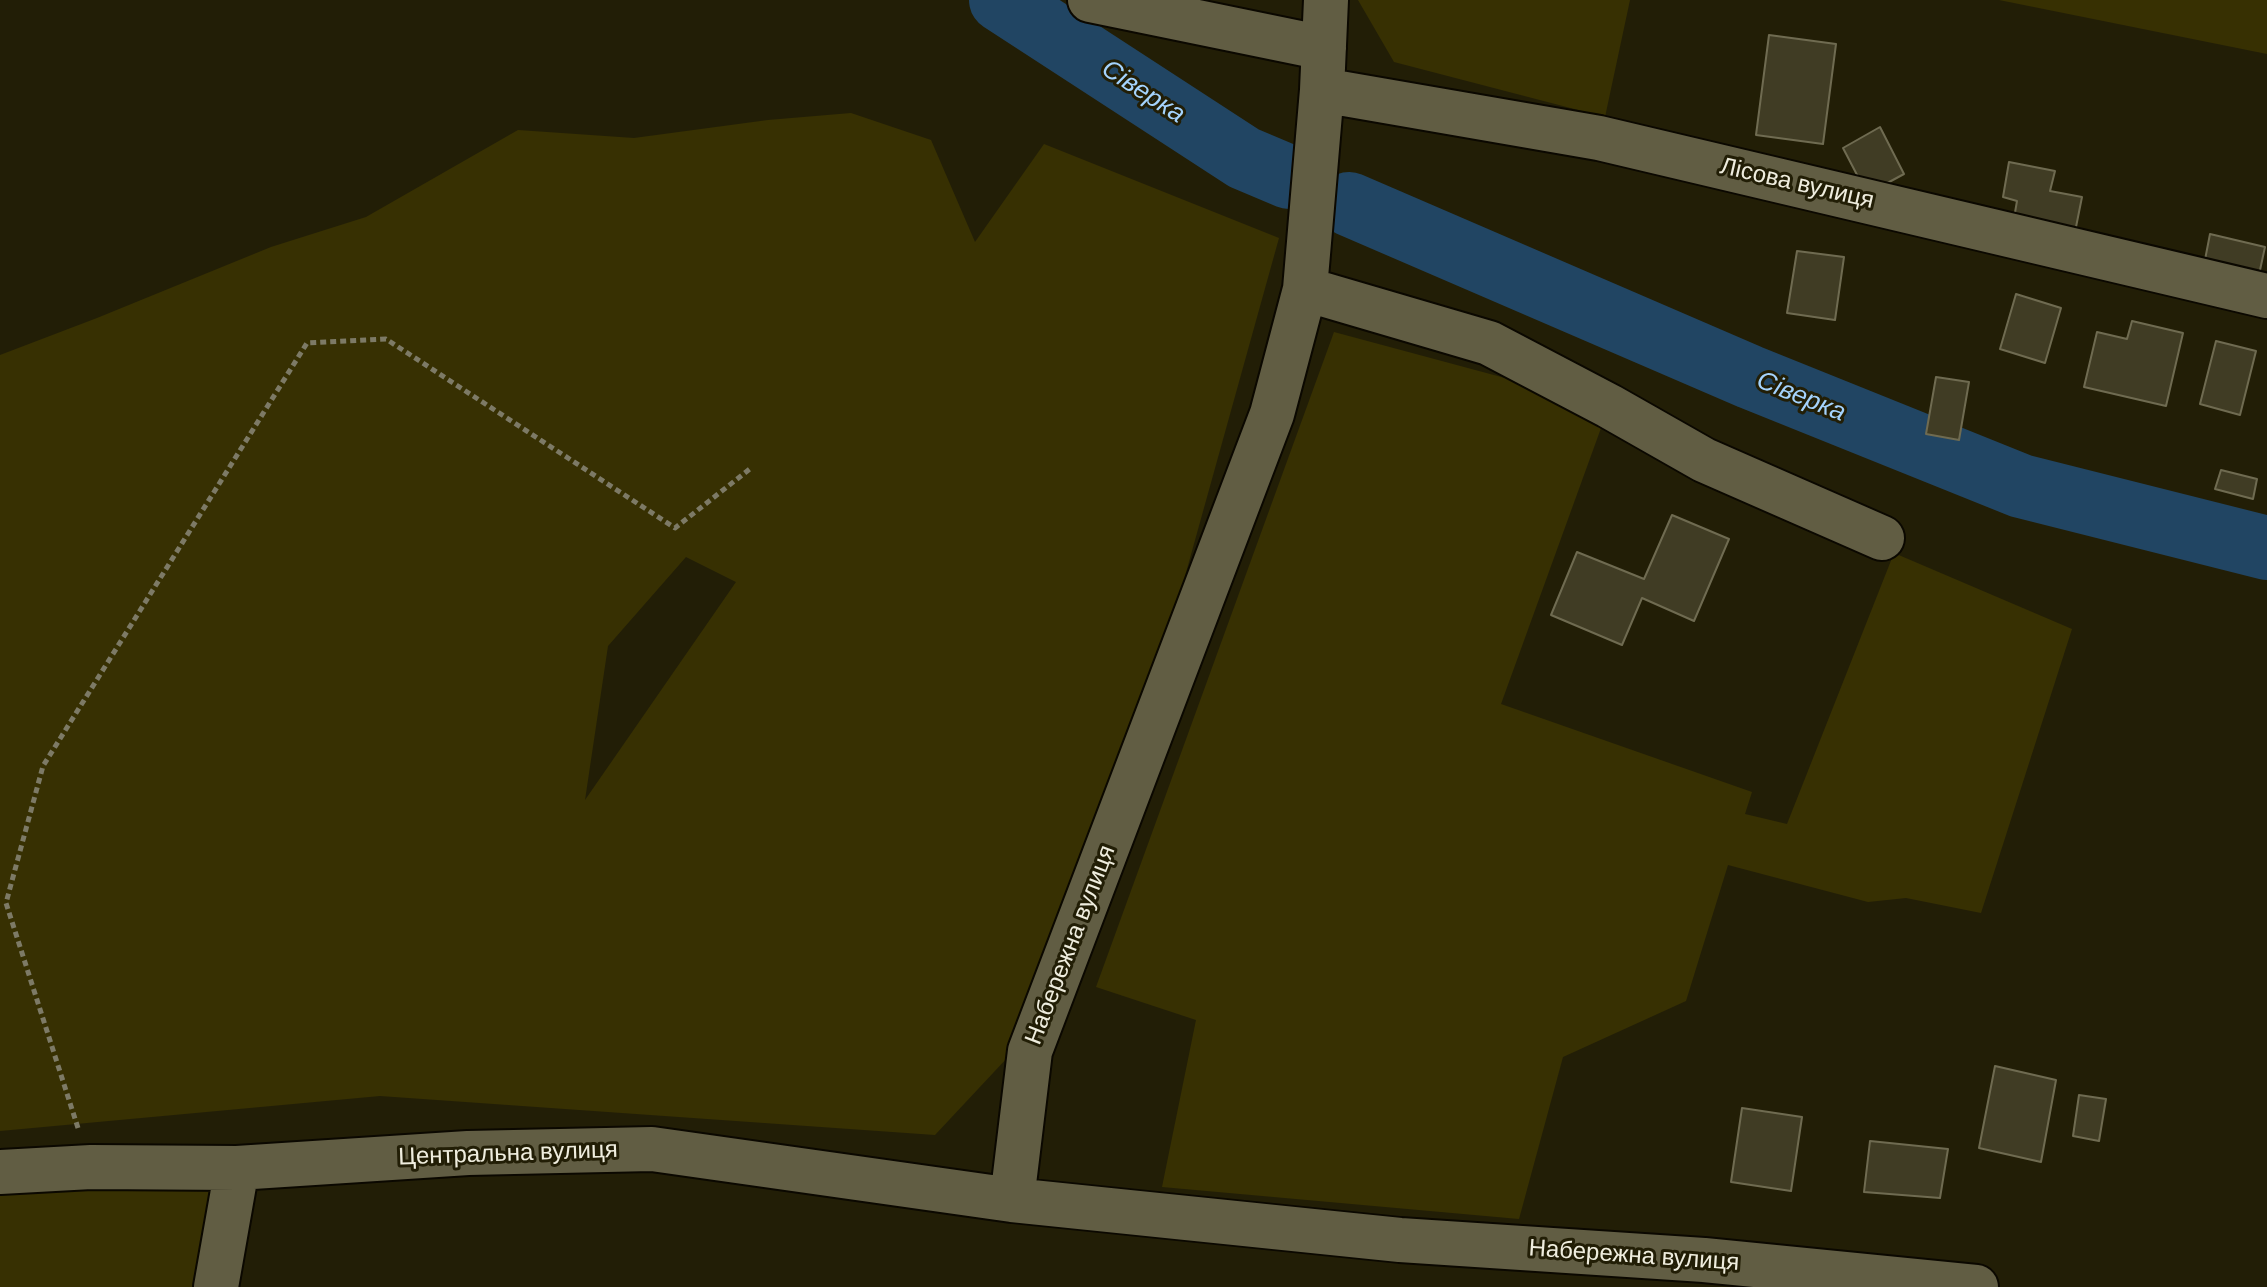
<!DOCTYPE html>
<meta charset="utf-8">
<style>
body{margin:0}
canvas{display:block;background:#221e06}
</style>
<canvas width="2267" height="1287"></canvas>
<script>
const ctx = document.querySelector('canvas').getContext('2d');
ctx.lineJoin = 'round';
function fillPath(path, color) { ctx.fillStyle = color; ctx.fill(path, 'evenodd'); }
function strokePath(path, color, width, dash) { ctx.strokeStyle = color; ctx.lineWidth = width; ctx.lineCap = dash ? 'butt' : 'round'; ctx.setLineDash(dash || []); ctx.stroke(path); }
function write(font, color, halo, rows, align = 'center') {
  ctx.font = font + ' Arial,sans-serif'; ctx.lineWidth = 6; ctx.setLineDash([]); ctx.textBaseline = 'middle'; ctx.strokeStyle = halo; ctx.fillStyle = color; for (const [text, x, y, turn = 0] of rows) {
    ctx.save(); ctx.translate(x, y); ctx.rotate((+turn || 0) * Math.PI / 180); ctx.textAlign = isNaN(turn) ? turn : align; if (halo) ctx.strokeText(text, 0, 0); ctx.fillText(text, 0, 0); ctx.restore();
  }
}
const green = new Path2D(`
 M1358 0H1630L1605 117 1394 62Z
 M1999 0H2267V54Z
 M851 113 931 140 975 242 1044 144 1279 238 1155 684 1008 1057 935 1135 380 1096 0 1131V355L97 318 271 247 366 217 518 130 634 138 768 120ZM686 557 736 582 585 800 608 646Z
 M1334 332 1609 406 1501 704 1752 792 1745 814 1787 824 1894 553 2072 629 1981 913 1906 898 1868 902 1728 865 1686 1001 1563 1057 1519 1219 1162 1187 1196 1020 1096 987Z
 M237 1168 216 1287H0V1174Z`);
const river = new Path2D(`
 M1001 0 1244 158 1289 177
 M1349 204 1750 377 2021 486 2267 548`);
const building = new Path2D(`
 M1769 35 1836 44 1823 144 1756 135Z
 M1880 127 1904 174 1867 194 1843 148Z
 M2009 162 2055 171 2050 191 2082 197 2074 237 2013 224 2017 201 2003 197Z
 M2210 234 2265 247 2257 284 2203 270Z
 M1797 251 1844 257 1835 320 1787 313Z
 M2016 294 2061 308 2045 363 2000 349Z
 M2132 321 2183 333 2166 406 2084 387 2097 332 2127 339Z
 M2216 341 2256 351 2240 415 2200 404Z
 M1936 377 1969 382 1959 440 1926 434Z
 M2221 470 2257 479 2253 499 2215 489Z
 M1672 515 1729 539 1694 621 1642 598 1622 645 1551 615 1577 552 1644 579Z
 M1995 1066 2056 1080 2041 1162 1979 1148Z
 M2079 1095 2106 1099 2099 1141 2073 1136Z
 M1742 1108 1802 1117 1791 1191 1731 1182Z
 M1870 1141 1948 1149 1940 1198 1864 1192Z`);
const path = new Path2D(`
 M78 1128 6 903 43 766 307 343 386 339 675 528 751 468`);
const minor = new Path2D(`
 M1090 0 1324 48
 M1322 90 1599 138 2267 296
 M1305 289 1489 343 1609 406 1704 460 1882 538
 M0 1172 91 1167 237 1168 468 1153 652 1149 1012 1200 1400 1240 1704 1260 1976 1287
 M1012 1200 1030 1051 1272 414 1305 289 1322 90 1326 0
 M216 1287 237 1168`);
const streetNames = [
 ["Лісова вулиця",1797,184,13],
 ["Набережна вулиця",1071,945,-69],
 ["Центральна вулиця",508,1154,-2],
 ["Набережна вулиця",1634,1256,4]
];
const waterNames = [
 ["Сіверка",1143,92,33],
 ["Сіверка",1801,397,22]
];
fillPath(green, '#373002');
strokePath(river, '#214563', 64);
fillPath(building, '#403c24');
strokePath(building, '#6f6b51', 2);
strokePath(minor, '#0b0800', 48);
strokePath(path, '#7d7a66', 5, [6, 4]);
strokePath(minor, '#615d43', 44);
write('24px', '#efedde', '#221e06', streetNames);
write('italic 26px', '#a4d3fd', '#221e06', waterNames);
</script>
